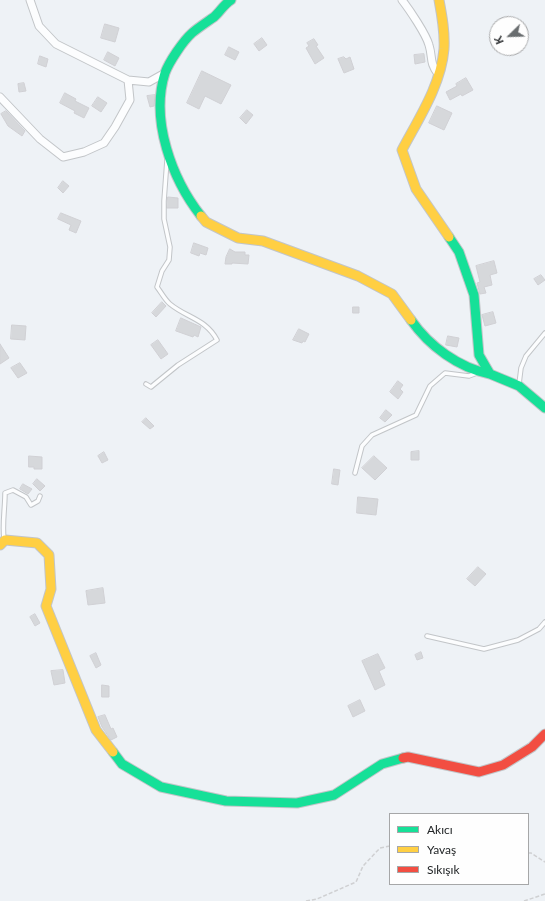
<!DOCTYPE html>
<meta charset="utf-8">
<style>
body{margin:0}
#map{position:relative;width:545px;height:901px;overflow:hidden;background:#eef2f6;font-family:Lato,sans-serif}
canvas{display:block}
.legend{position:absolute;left:389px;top:813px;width:140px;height:72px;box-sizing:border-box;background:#fefefe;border:1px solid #a6a7a8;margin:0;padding:5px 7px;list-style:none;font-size:12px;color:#222527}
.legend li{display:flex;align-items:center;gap:8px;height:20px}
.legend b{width:20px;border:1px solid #a6a7a8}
.north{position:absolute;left:489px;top:16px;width:40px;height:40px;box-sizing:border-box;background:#fefefe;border:1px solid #a6a7a8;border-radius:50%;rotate:247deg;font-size:11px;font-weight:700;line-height:16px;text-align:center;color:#222527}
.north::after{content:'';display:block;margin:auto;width:14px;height:18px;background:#696d6f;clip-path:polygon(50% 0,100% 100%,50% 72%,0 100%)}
</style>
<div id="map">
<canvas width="545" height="901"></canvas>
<ul class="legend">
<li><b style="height:5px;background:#16e098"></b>Akıcı</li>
<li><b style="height:5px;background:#ffcf43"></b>Yavaş</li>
<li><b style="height:5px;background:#f24e42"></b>Sıkışık</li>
</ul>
<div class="north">K</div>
</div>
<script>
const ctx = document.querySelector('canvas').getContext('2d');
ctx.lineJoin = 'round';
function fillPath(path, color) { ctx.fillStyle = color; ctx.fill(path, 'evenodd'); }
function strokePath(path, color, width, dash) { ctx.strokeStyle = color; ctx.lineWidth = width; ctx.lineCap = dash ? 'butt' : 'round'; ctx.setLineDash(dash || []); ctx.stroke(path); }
const building = new Path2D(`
 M105 24 119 28 115 42 101 38Z
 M262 38 267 45 259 51 254 44Z
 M314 39 318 45 316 46 324 58 315 64 306 48 309 46 307 43Z
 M229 47 239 52 235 60 225 55Z
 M108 52 119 58 115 66 104 60Z
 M424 54 425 62 415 64 414 55Z
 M40 56 48 59 46 67 38 64Z
 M344 57 346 59 350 57 354 69 344 73 338 59Z
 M202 71 231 85 221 104 205 96 199 109 187 103Z
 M466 78 473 90 462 96 461 94 450 100 446 92 457 86 456 84Z
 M24 83 26 91 19 92 18 84Z
 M65 93 76 99 75 101 89 108 84 118 74 113 75 111 60 103Z
 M155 95 154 106 150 107 147 96Z
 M98 97 107 103 101 112 92 106Z
 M437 106 452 113 444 130 429 123Z
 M247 110 253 115 246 124 240 118Z
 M6 111 25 131 22 136 8 126 1 114Z
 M63 181 69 186 63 193 58 188Z
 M168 197 178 198V208H167Z
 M61 213 81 221 76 233 69 230 71 225 58 219Z
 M194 243 208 248 206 255 200 253 199 256 191 253Z
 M230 249 235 252H245V255H249L248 264 232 263V264H225L226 257Z
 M494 261 497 273 490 275 492 285 484 287 486 293 480 294 477 283 480 282 476 266Z
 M541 275 545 280 538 285 534 279Z
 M162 302 166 306 156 317 152 313Z
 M353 307H359V313H353Z
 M493 312 496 323 485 326 482 315Z
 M181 318 201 327 198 337 194 335 193 337 176 331Z
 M12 325 26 326 25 340 11 339Z
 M299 329 309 334 305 342 303 341 302 343 293 340Z
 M448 336 459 338 457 347 446 345Z
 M158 340 168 354 161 359 151 345Z
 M0 344 9 358 0 364Z
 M20 363 27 373 18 378 11 368Z
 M398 381 403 385 400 389 403 392 398 399 390 392Z
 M386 410 392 415 385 422 380 418Z
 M146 418 154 426 150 429 142 422Z
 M419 451V460H411V452Z
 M104 452 108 460 102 463 98 456Z
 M29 456 42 457V469H34V467H29Z
 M374 456 387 468 375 480 362 468Z
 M334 469 340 470 338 485 332 484Z
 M37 479 45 486 40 491 33 484Z
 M23 484 32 489 28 494 20 489Z
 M358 497 378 499 376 515 357 513Z
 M478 567 486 574 475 586 467 579Z
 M103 588 105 603 88 605 86 591Z
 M35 614 40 623 35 626 30 617Z
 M421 652 423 658 417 660 415 655Z
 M96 653 101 665 96 668 90 656Z
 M378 654 385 668 379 671 385 685 375 690 362 661Z
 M63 670 65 683 54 685 51 671Z
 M102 685 109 686V697H102Z
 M360 700 365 711 353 717 348 706Z
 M105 715 111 729 113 728 117 737 111 740 102 727 98 717Z`);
const path = new Path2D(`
 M528 853H531L545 862
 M306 901 317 899 356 882 363 866 380 848 390 846
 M524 901 545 894`);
const lane = new Path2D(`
 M146 384 151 387 178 365 217 340C206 319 187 318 170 304 165 300 161 292 157 287L162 271 169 260 170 247 164 219V201L167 160
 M519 384 521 368 526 356 545 333
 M355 473 362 446 372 435 416 415 430 386 445 373 469 376 477 373
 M4 539C2 524 5 509 5 493L13 490 26 497 31 505 38 501 40 496
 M427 636 484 649 518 640 539 629 545 622`);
const street = new Path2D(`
 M30 0 39 26 56 44 128 80 149 82 165 73
 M402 0C409 9 426 34 429 45 433 58 429 62 438 74
 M0 97 40 139 63 157 84 152 104 143 115 127 130 100 128 80`);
const fast = new Path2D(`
 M201 216C172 179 150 120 165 73 169 62 183 41 192 33 199 27 207 22 214 17 220 12 224 4 231 0
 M449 237 459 252 474 295 479 355 490 374 519 386 545 408
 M411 320C429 346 459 368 490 374
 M113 752 122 764 161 787 226 801 297 803 334 795 382 764 403 758`);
const slow = new Path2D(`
 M439 0C442 16 445 32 444 49 441 85 419 118 402 150L416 189 449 237
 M201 216 206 222 238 238 263 241 358 276 392 294 411 320
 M0 545 5 540 37 543 49 555 51 589 46 606 96 730 113 752`);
const jam = new Path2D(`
 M403 758 408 757 479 772 503 765 532 747 545 734`);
fillPath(building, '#d6d8db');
strokePath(building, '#d0d0d4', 1);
strokePath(lane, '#c2c5c8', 5.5);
strokePath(street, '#c2c5c8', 9);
strokePath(fast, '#c2c5c8', 11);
strokePath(slow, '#c2c5c8', 11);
strokePath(jam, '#c2c5c8', 11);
strokePath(path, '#cfd0d2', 1.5, [4, 2]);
strokePath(lane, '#fcfdfe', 3.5);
strokePath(street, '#fcfdfe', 7);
strokePath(fast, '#16e098', 9);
strokePath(slow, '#ffcf43', 9);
strokePath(jam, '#f24e42', 9);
</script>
